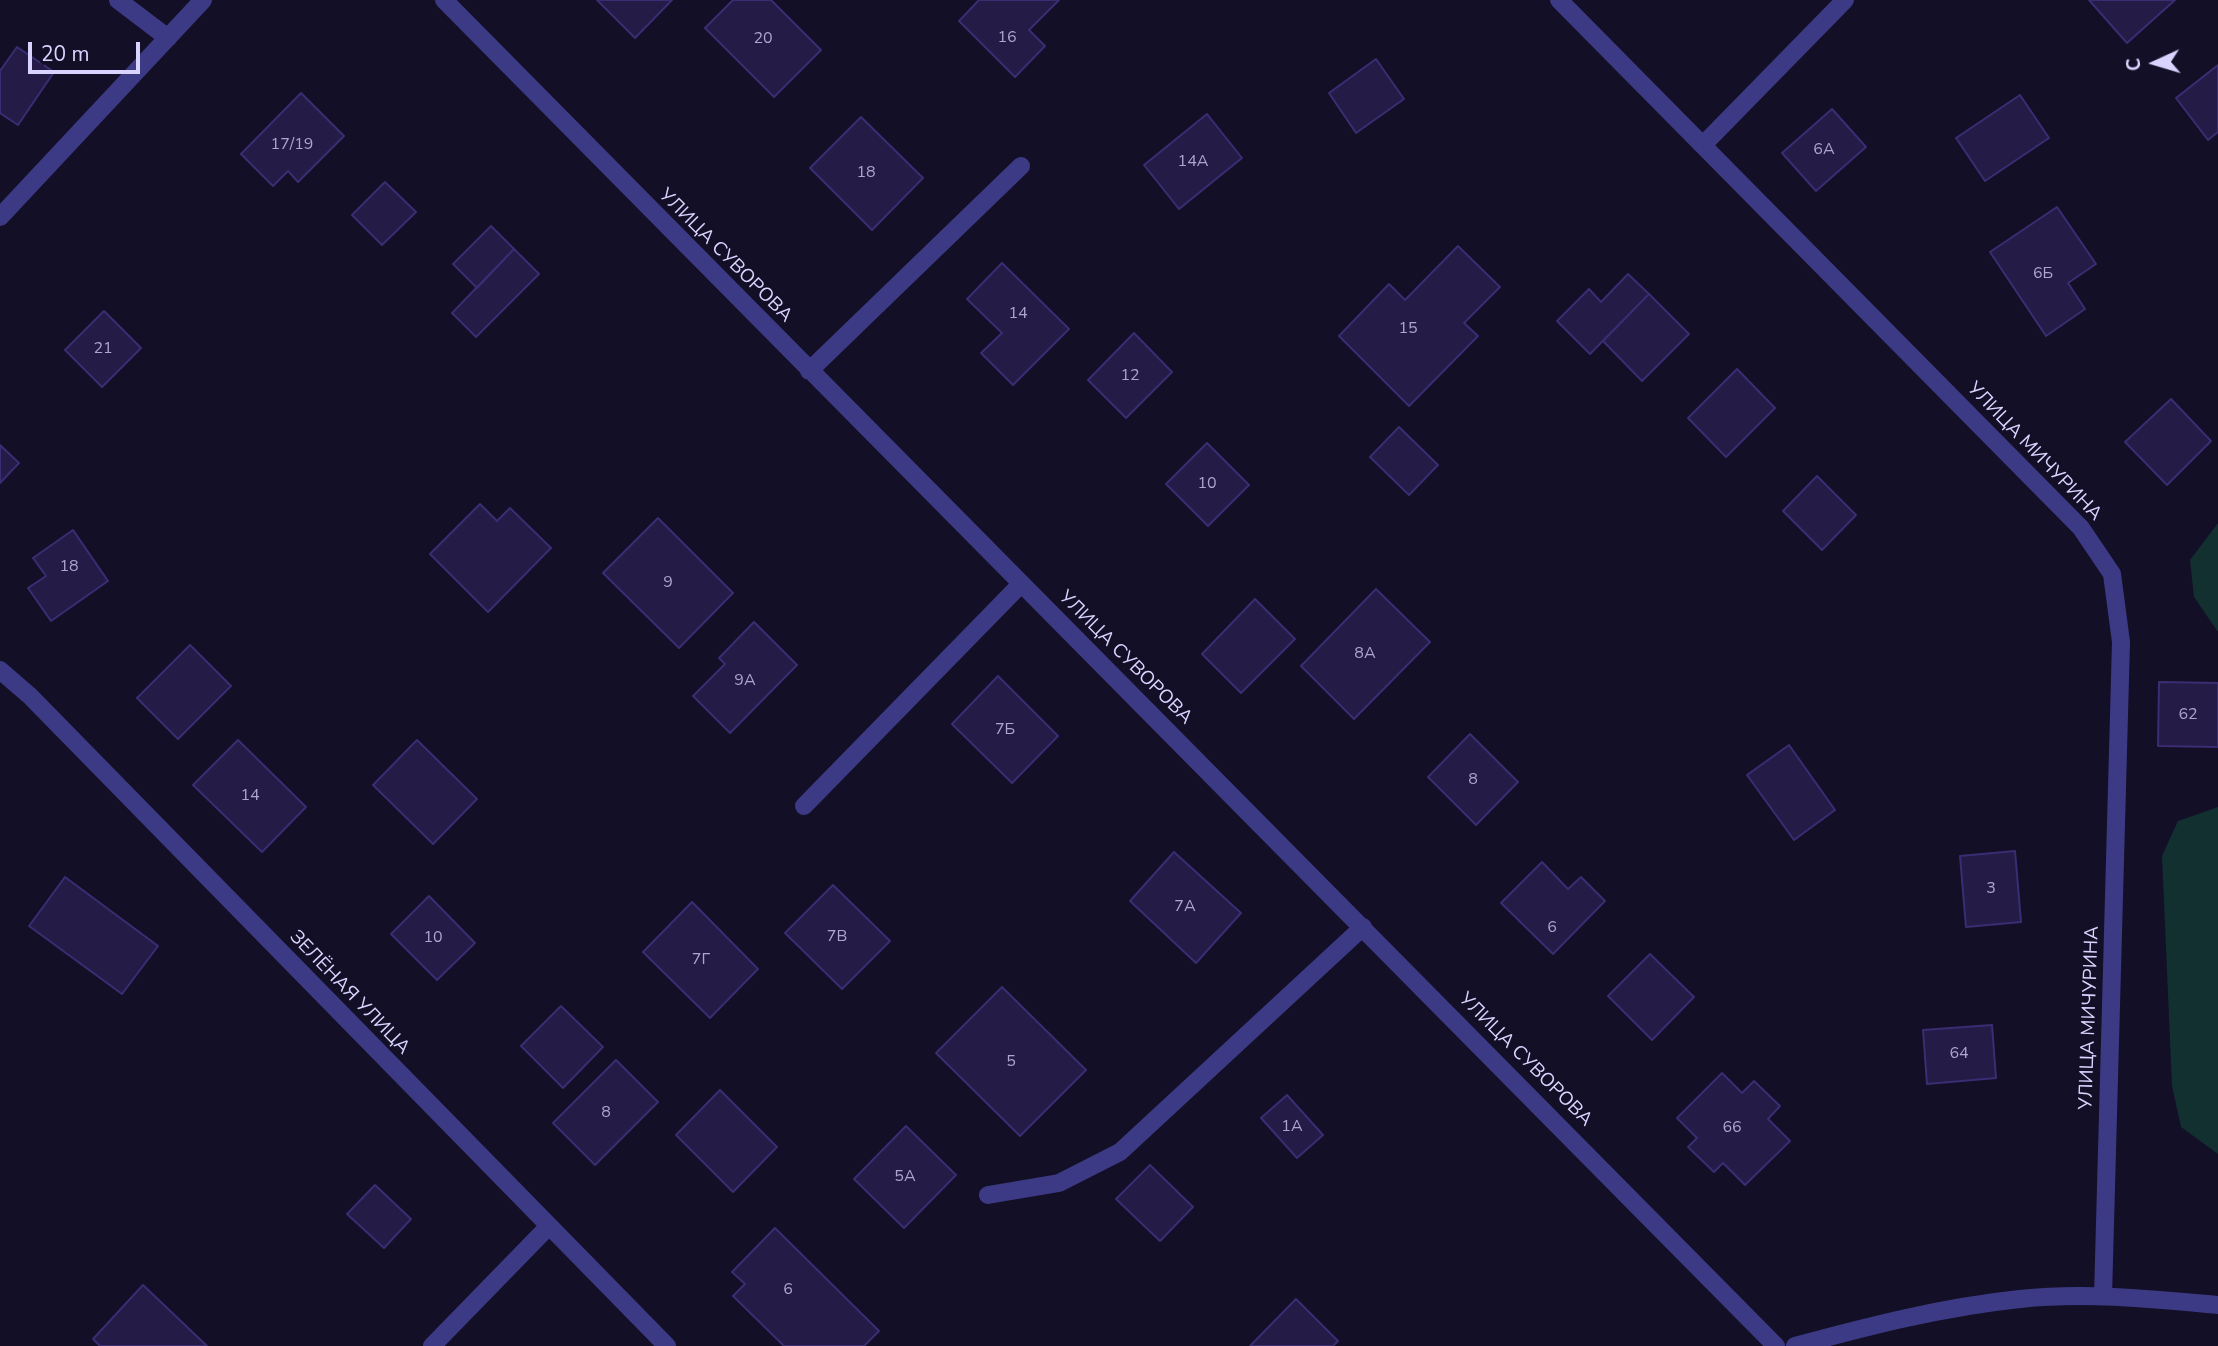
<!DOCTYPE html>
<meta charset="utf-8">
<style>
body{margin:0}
#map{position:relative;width:2218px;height:1346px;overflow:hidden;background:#130f26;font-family:"Nunito Sans",sans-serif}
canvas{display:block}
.north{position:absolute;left:2120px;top:28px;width:70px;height:70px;-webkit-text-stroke:5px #130f26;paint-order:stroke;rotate:266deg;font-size:19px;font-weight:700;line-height:28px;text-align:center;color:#d9d4ff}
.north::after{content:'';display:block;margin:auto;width:24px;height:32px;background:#d9d4ff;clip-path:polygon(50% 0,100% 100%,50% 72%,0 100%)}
.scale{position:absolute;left:28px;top:42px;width:112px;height:32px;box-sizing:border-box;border:4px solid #d9d4ff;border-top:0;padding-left:9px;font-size:21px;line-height:24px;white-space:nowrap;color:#d9d4ff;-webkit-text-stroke:5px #130f26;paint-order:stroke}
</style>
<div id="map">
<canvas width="2218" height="1346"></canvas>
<div class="north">С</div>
<div class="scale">20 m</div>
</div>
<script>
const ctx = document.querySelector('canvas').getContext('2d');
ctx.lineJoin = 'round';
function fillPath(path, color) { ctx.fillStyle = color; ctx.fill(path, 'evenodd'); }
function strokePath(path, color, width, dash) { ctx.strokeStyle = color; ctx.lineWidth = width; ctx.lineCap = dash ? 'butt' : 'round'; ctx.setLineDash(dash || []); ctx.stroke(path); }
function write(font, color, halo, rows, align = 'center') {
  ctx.font = font + ' "Nunito Sans",sans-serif'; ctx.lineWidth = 5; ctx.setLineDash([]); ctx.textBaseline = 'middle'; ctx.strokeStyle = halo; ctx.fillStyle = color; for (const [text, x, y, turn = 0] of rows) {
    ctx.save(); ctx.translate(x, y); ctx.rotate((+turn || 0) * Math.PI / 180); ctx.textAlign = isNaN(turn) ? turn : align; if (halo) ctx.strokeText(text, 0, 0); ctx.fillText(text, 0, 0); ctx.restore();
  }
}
const green = new Path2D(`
 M2218 523V632L2194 597 2190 560Z
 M2218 807V1154L2181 1127 2172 1086 2162 856 2178 821Z`);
const building = new Path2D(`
 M597 0H672L635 38Z
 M733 0H771L821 50 774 97 705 28Z
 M979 0H1059L1029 30 1045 46 1015 77 959 21Z
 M2089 0H2175L2127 43Z
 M17 47 54 72 18 125 0 113V71Z
 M1376 59 1404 99 1356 133 1329 93Z
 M2218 65V132L2208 140 2176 98Z
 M301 93 344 136 298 182 288 171 273 186 241 154Z
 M2020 95 2049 138 1985 181 1956 138Z
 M1832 109 1866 147 1816 191 1782 153Z
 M1207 114 1242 158 1179 209 1144 165Z
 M861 117 923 178 872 230 810 168Z
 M385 182 416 212 382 245 352 215Z
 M2057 207 2096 264 2068 283 2085 309 2046 336 1990 252Z
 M491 226 514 249 477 288 453 264Z
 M1458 246 1500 287 1464 323 1478 336 1409 406 1339 336 1389 284 1405 300Z
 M514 249 539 274 476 337 452 313Z
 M1002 263 1069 329 1013 385 981 353 1002 333 967 299Z
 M1628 274 1649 294 1590 354 1557 321 1589 289 1601 302Z
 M1649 294 1689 334 1642 381 1603 341Z
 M104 311 141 348 102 387 65 350Z
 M1134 333 1172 372 1126 418 1088 380Z
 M1737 369 1775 408 1726 457 1688 418Z
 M2171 399 2211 441 2167 485 2125 442Z
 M1399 427 1438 465 1409 495 1370 457Z
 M1207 443 1249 485 1208 526 1166 484Z
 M0 445 19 463 0 483Z
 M1817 476 1856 515 1822 550 1783 511Z
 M480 504 497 521 510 508 551 548 488 612 430 554Z
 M658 518 733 593 679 648 603 573Z
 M73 530 108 581 51 621 28 588 46 576 33 558Z
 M1376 589 1430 642 1354 719 1301 666Z
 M1255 599 1295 639 1241 693 1202 654Z
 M754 622 797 665 730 733 693 696 725 664 719 658Z
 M190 645 231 686 178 739 137 698Z
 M998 676 1058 736 1012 783 952 724Z
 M2159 682 2218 683V747L2158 746Z
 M1470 734 1518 782 1476 825 1428 777Z
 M238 740 306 807 262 852 193 785Z
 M417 740 477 799 433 844 373 785Z
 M1789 745 1835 810 1794 840 1747 775Z
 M2015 851 2021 922 1966 927 1960 856Z
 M1174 852 1241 913 1196 963 1130 901Z
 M1542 862 1568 889 1581 877 1605 901 1553 954 1501 903Z
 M65 877 158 946 122 994 29 926Z
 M833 885 890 941 842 989 785 933Z
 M429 896 475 943 437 980 391 934Z
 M692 902 758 969 710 1018 643 952Z
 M1650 954 1694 997 1652 1040 1608 996Z
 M1002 987 1086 1070 1020 1136 936 1053Z
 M561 1006 603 1047 563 1088 521 1046Z
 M1992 1025 1996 1078 1927 1084 1923 1030Z
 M616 1060 658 1102 595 1165 553 1123Z
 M1722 1073 1742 1093 1754 1081 1780 1106 1768 1119 1790 1141 1745 1185 1723 1163 1714 1172 1688 1147 1697 1138 1677 1118Z
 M720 1090 777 1147 733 1192 676 1135Z
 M1287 1095 1323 1135 1297 1158 1261 1118Z
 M906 1126 956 1175 904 1228 854 1179Z
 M1150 1165 1193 1207 1160 1241 1116 1199Z
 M375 1185 411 1219 384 1248 347 1214Z
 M775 1228 879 1331 864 1346H784L733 1296 745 1284 732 1272Z
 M143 1285 207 1346H100L93 1339Z
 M1296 1299 1338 1341 1333 1346H1250Z`);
const minor = new Path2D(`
 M118 0 168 38
 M444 0 1776 1346
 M1559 0 2081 528 2112 574 2121 642 2103 1296
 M1703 145 1845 0
 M0 217 203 0
 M809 371 1021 166
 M0 670 30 696 667 1346
 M804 806 1021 584
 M988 1195 1059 1183 1120 1152 1363 927
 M432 1346 548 1227
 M1795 1346C1869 1326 1943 1307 2020 1299 2086 1292 2153 1299 2218 1305`);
const numberNames = [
 ["16",1007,38],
 ["20",763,39],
 ["17/19",292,145],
 ["6А",1824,150],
 ["14А",1193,162],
 ["18",866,173],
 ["6Б",2043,274],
 ["14",1018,314],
 ["15",1408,329],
 ["21",103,349],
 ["12",1130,376],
 ["10",1207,484],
 ["18",69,567],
 ["9",668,583],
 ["8А",1365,654],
 ["9А",745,681],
 ["62",2188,715],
 ["7Б",1005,730],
 ["8",1473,780],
 ["14",250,796],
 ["3",1991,889],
 ["7А",1185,907],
 ["6",1552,928],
 ["7В",837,937],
 ["10",433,938],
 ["7Г",701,960],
 ["64",1959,1054],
 ["5",1011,1062],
 ["8",606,1113],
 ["1А",1292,1127],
 ["66",1732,1128],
 ["5А",905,1177],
 ["6",788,1290]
];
const streetNames = [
 ["УЛИЦА СУВОРОВА",725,256,45],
 ["УЛИЦА МИЧУРИНА",2034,452,46],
 ["УЛИЦА СУВОРОВА",1125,658,45],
 ["ЗЕЛЁНАЯ УЛИЦА",349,993,46],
 ["УЛИЦА МИЧУРИНА",2090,1018,-88],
 ["УЛИЦА СУВОРОВА",1525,1060,45]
];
fillPath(green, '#12302f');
fillPath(building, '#241b47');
strokePath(building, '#3b2d73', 2);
strokePath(minor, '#3d3a85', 18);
write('16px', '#aca6d1', null, numberNames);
write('19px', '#d9d4ff', '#130f26', streetNames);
</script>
